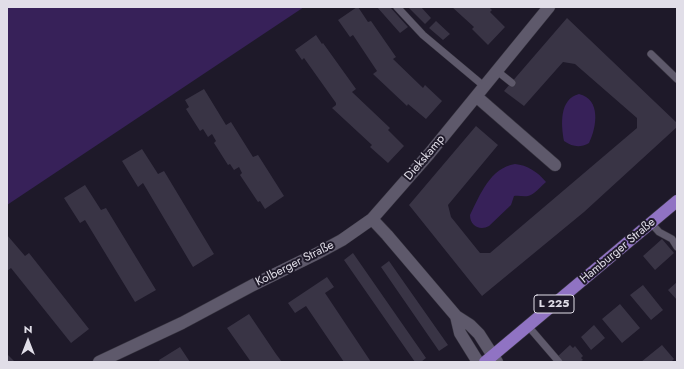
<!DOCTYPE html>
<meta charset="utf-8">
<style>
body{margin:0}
#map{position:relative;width:684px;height:369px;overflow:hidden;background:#1e1929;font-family:Jost,sans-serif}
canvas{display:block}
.frame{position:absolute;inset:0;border:8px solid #e1dee8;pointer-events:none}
.north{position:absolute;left:8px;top:321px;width:40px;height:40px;-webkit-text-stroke:3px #1e1929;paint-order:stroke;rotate:0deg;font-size:11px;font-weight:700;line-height:16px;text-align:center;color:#e1dee8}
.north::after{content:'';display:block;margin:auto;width:14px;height:18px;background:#e1dee8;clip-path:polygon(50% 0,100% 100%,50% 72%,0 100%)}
</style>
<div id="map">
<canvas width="684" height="369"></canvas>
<div class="frame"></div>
<div class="north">N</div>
</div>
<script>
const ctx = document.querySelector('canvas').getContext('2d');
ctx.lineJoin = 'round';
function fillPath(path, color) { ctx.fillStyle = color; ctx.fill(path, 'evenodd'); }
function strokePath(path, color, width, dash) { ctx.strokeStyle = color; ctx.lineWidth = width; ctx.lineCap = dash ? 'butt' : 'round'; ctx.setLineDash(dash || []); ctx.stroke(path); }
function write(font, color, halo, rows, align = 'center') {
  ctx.font = font + ' Jost,sans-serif'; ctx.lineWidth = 4; ctx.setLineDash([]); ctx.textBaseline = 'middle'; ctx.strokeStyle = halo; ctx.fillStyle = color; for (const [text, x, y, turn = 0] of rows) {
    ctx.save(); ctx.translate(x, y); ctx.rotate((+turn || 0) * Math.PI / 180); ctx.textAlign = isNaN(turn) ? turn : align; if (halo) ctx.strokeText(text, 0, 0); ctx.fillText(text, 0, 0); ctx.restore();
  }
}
const green = new Path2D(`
 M7 7H304L7 205Z
 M579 94C601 99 597 127 589 143 580 148 573 147 564 141 561 125 559 99 579 94Z
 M515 164C527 165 538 172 546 182 541 186 534 195 528 196 523 197 519 195 514 196L511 205 489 226C480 231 470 226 470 215 480 195 490 168 515 164Z`);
const building = new Path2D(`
 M357 7H358L368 22 371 21 396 57 393 59 421 86 423 88 425 85 442 101 426 119 408 104 407 106 373 74 377 71 353 35 350 37 338 20Z
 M377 7H390L408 27 400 33Z
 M408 7H421L431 18 425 24Z
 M452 7H489L492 10 490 12 505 27 488 45 472 29 474 27Z
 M567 18 677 123V127L584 212 482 296 409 205 476 126 498 145 448 205 451 217 480 253H490L637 128V118L575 64 563 62 524 106 504 91Z
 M436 21 450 34 443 40 429 28Z
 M316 35 322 44 323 43 356 89 352 92 390 128 388 130 404 146 388 163 370 147 372 145 332 108 336 105V103L304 58 302 60 295 50Z
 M204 89 226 125 231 122 253 157 258 155 284 196 265 209 260 201 258 202 240 175 242 173 239 167 234 170 230 164 228 165 214 143 216 141 212 134 208 137 203 129 200 131 186 109 189 107 185 100Z
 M142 149 158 174 164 171 214 254 193 267 143 183 138 187 122 161Z
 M85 185 101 210 106 208 156 290 135 302 85 220 80 223 64 198Z
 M7 235 25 256 29 253 89 329 71 343 11 268 7 271Z
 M662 239 674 253 655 270 643 256Z
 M353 253 426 358 421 362H415L344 260Z
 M389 261 448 345 439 351 381 267Z
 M327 277 334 287 325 293 371 362H344L306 306 295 313 288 303Z
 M677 282V300L668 290Z
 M643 285 663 310 651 320 630 295Z
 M620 304 640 328 622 343 602 319Z
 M249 314 276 354 282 362H251L227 328Z
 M594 325 605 338 591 350 581 337Z
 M570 345 573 348 575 346 583 356 581 358 583 360 580 362H562L557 357Z
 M662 345 674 359 671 362H641Z
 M180 347 190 362H160L159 360Z
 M7 354 15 362H7Z`);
const lane = new Path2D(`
 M397 7 423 35 485 87
 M651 54 677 79
 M497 71 512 83
 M651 223 659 232 672 239 677 247
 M528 326 559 362`);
const street = new Path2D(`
 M477 97 555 165
 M372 219 387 235 456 316 470 325 479 334 497 362
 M456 316 460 333 478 362
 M99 362 182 323 253 285 318 253 342 240 372 219 429 154 549 7`);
const primary = new Path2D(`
 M485 362 677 201`);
const shields = [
 [554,304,40]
];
const shieldNames = [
 ["L 225",554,304]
];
const streetNames = [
 ["Diekskamp",425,158,-50],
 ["Hamburger Straße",618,251,-40],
 ["Kolberger Straße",295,264,-27]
];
fillPath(green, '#372159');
fillPath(building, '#393445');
strokePath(lane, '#383540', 8);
strokePath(street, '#383540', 13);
strokePath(primary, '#383540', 13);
strokePath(lane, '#5e596b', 7);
strokePath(street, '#5e596b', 12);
strokePath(primary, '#9073c3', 12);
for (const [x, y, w] of shields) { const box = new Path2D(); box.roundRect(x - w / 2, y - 9, w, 18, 3); ctx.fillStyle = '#1e1929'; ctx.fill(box); strokePath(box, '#e1dee8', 1); }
write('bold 11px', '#e1dee8', null, shieldNames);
write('12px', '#e1dee8', '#1e1929', streetNames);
</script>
